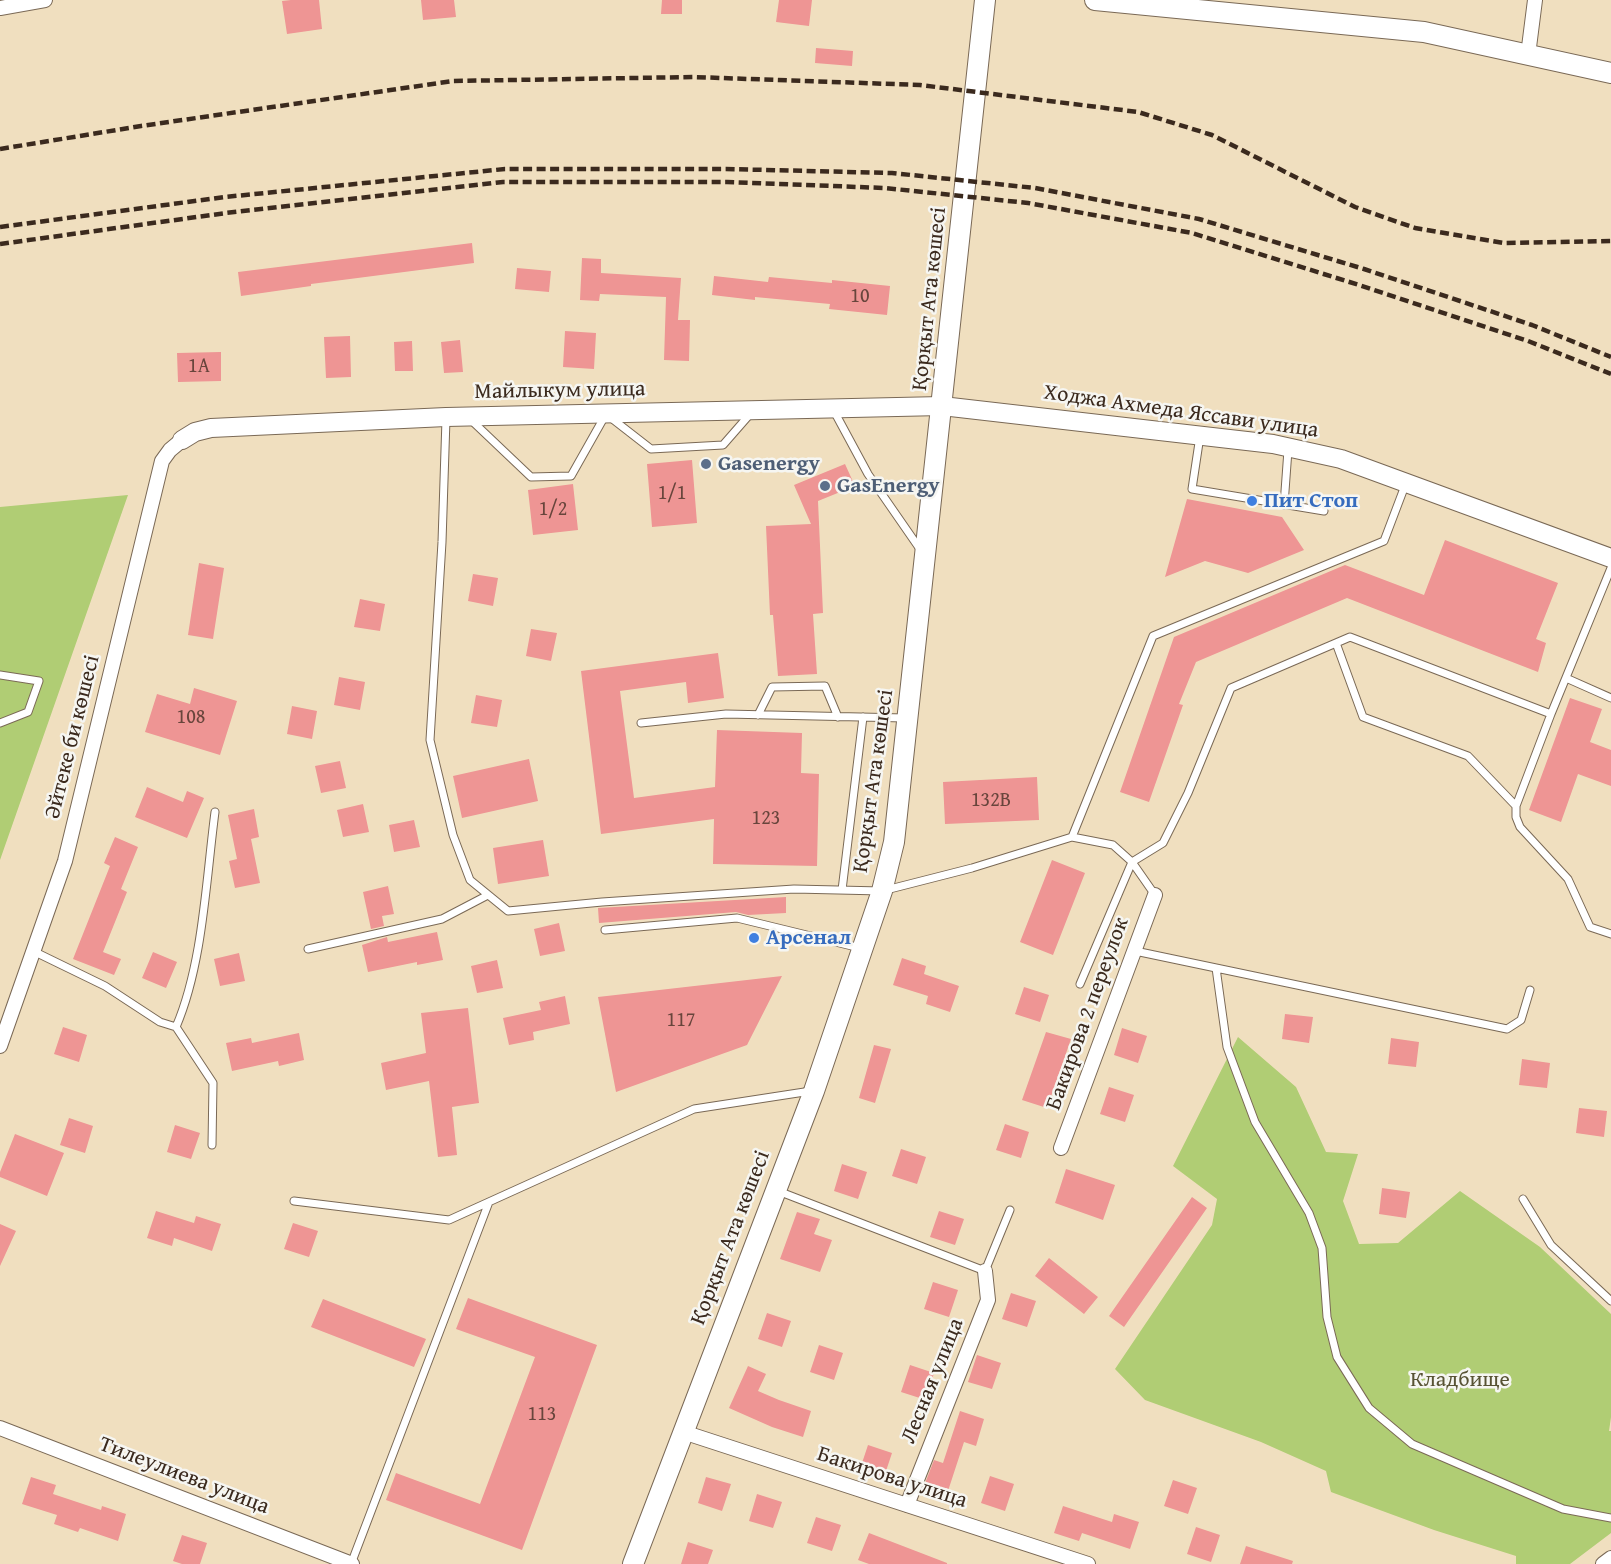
<!DOCTYPE html>
<meta charset="utf-8">
<style>
body{margin:0}
canvas{display:block;background:#f0dfbf}
</style>
<canvas width="1611" height="1564"></canvas>
<script>
const ctx = document.querySelector('canvas').getContext('2d');
ctx.lineJoin = 'round';
function fillPath(path, color) { ctx.fillStyle = color; ctx.fill(path, 'evenodd'); }
function strokePath(path, color, width, dash) { ctx.strokeStyle = color; ctx.lineWidth = width; ctx.lineCap = dash ? 'butt' : 'round'; ctx.setLineDash(dash || []); ctx.stroke(path); }
function write(font, color, halo, rows, align = 'center') {
  ctx.font = font + ' "Gentium Book Plus",serif'; ctx.lineWidth = 5; ctx.setLineDash([]); ctx.textBaseline = 'middle'; ctx.strokeStyle = halo; ctx.fillStyle = color; for (const [text, x, y, turn = 0] of rows) {
    ctx.save(); ctx.translate(x, y); ctx.rotate((+turn || 0) * Math.PI / 180); ctx.textAlign = isNaN(turn) ? turn : align; if (halo) ctx.strokeText(text, 0, 0); ctx.fillText(text, 0, 0); ctx.restore();
  }
}
const green = new Path2D(`
 M128 495 0 860V507Z
 M1238 1037 1296 1087 1326 1152 1358 1154 1343 1201 1359 1244 1398 1243 1460 1191 1540 1247 1611 1314V1417L1609 1431H1611V1533L1570 1564H1516V1556L1434 1530 1331 1492 1326 1471 1261 1442 1145 1400 1115 1369 1212 1225 1217 1199 1173 1166Z`);
const building = new Path2D(`
 M291 0H319L322 29 287 34 282 1Z
 M421 0H454L456 17 423 20Z
 M662 0H682V14H661Z
 M779 0H812L809 26 776 22Z
 M816 48 853 51 852 66 815 63Z
 M472 243 474 263 311 284V286L241 296 238 272Z
 M582 258 601 259V273L681 278 678 320H690L689 361 664 360 666 297 600 294 599 301 580 300Z
 M517 268 551 271 549 292 515 289Z
 M714 276 768 282 769 277 832 283V280L890 286 887 315 829 309 830 304 755 297V300L712 295Z
 M565 331 596 333 594 369 563 367Z
 M350 336 351 377 326 378 324 337Z
 M460 340 463 372 444 373 441 342Z
 M412 341 413 371H395L394 342Z
 M221 352V381L178 382 177 353Z
 M692 460 697 523 652 527 647 464Z
 M845 464 855 486 818 501 823 613 813 614 817 674 778 676 773 615H770L766 526 811 524 794 485Z
 M573 484 578 530 533 535 528 490Z
 M1187 499 1282 517 1304 550 1248 573 1205 561 1165 577Z
 M1445 540 1558 583 1536 639 1546 643 1538 672 1347 598 1196 662 1179 704 1183 705 1149 802 1120 792 1174 637 1345 565 1424 595Z
 M199 563 224 568 213 639 188 635Z
 M473 574 498 578 493 606 468 601Z
 M360 599 385 604 380 631 354 627Z
 M531 629 557 633 551 661 526 656Z
 M718 653 724 698 688 703 686 682 620 691 634 798 715 787 717 730 802 733 801 773 819 774 817 866 713 864 714 819 601 834 581 671Z
 M339 677 365 682 360 710 334 705Z
 M194 688 237 701 220 755 145 732 157 694 190 704Z
 M476 695 502 700 497 727 471 723Z
 M1570 698 1602 709 1590 742 1611 750V786L1578 774 1561 822 1529 810Z
 M292 706 317 711 312 739 287 734Z
 M529 759 538 801 462 818 453 776Z
 M340 761 346 788 321 793 315 766Z
 M1037 777 1039 820 945 824 943 782Z
 M147 787 183 802 187 791 204 798 187 838 135 817Z
 M363 804 369 832 343 837 337 810Z
 M254 809 259 837 251 839 260 883 235 888 229 861 237 859 228 815Z
 M414 820 420 847 394 852 389 825Z
 M115 837 138 847 121 889 127 892 103 952 121 959 114 975 73 959 110 866 104 863Z
 M543 840 549 876 498 884 493 848Z
 M1052 860 1085 873 1053 955 1020 942Z
 M388 886 394 914 382 916 384 926 371 929 363 892Z
 M786 897V913L748 915 736 912 599 923 598 908Z
 M559 923 565 951 540 956 534 929Z
 M437 932 443 960 417 965V962L368 972 362 945 387 937 388 942Z
 M153 952 177 962 166 988 142 978Z
 M239 953 245 981 220 986 214 959Z
 M902 958 926 966 924 974 959 986 950 1012 926 1004 928 996 893 985Z
 M497 960 503 988 477 993 471 966Z
 M782 976 747 1045 616 1092 598 997Z
 M1024 987 1049 995 1040 1022 1015 1014Z
 M565 996 570 1024 533 1032 534 1040 509 1045 503 1018 541 1010 539 1002Z
 M468 1008 479 1103 452 1107 457 1155 438 1157 429 1081 386 1090 381 1063 426 1053 421 1013Z
 M1285 1014 1313 1017 1309 1043 1282 1039Z
 M63 1027 87 1035 79 1062 54 1054Z
 M1122 1028 1147 1036 1138 1063 1114 1055Z
 M1046 1032 1071 1039 1047 1108 1022 1100Z
 M299 1033 304 1060 279 1066 278 1061 232 1071 226 1043 251 1038 252 1043Z
 M1391 1038 1419 1042 1416 1067 1388 1064Z
 M874 1045 891 1049 875 1103 859 1098Z
 M1522 1059 1550 1063 1547 1088 1519 1085Z
 M1109 1087 1134 1095 1125 1122 1100 1114Z
 M1579 1108 1607 1111 1604 1137 1576 1133Z
 M69 1118 93 1126 85 1153 60 1145Z
 M1005 1124 1029 1132 1021 1158 996 1150Z
 M175 1125 200 1133 191 1159 167 1152Z
 M15 1134 64 1153 47 1196 0 1177V1172Z
 M901 1149 926 1157 917 1184 892 1176Z
 M842 1164 867 1172 858 1199 834 1191Z
 M1066 1169 1115 1185 1103 1220 1055 1203Z
 M1382 1188 1410 1192 1406 1218 1379 1214Z
 M1192 1197 1207 1208 1124 1327 1109 1316Z
 M156 1211 194 1223 196 1216 221 1224 212 1251 174 1238 172 1246 147 1238Z
 M939 1211 964 1219 955 1245 930 1237Z
 M797 1212 820 1219 814 1234 832 1240 820 1272 780 1259Z
 M293 1223 318 1231 309 1257 284 1249Z
 M0 1224 16 1231 0 1266Z
 M1049 1258 1098 1297 1084 1314 1035 1276Z
 M933 1282 958 1290 949 1317 924 1309Z
 M1011 1293 1036 1301 1027 1327 1002 1319Z
 M468 1298 597 1345 522 1550 386 1500 396 1473 480 1504 535 1357 456 1329Z
 M323 1299 426 1339 414 1367 311 1327Z
 M767 1313 791 1321 782 1347 758 1339Z
 M819 1345 843 1353 834 1380 810 1372Z
 M977 1355 1001 1363 992 1389 968 1382Z
 M910 1365 934 1373 926 1400 901 1392Z
 M748 1366 766 1374 758 1391 779 1400 811 1411 803 1437 772 1427 729 1408Z
 M960 1411 984 1419 976 1446 964 1442 947 1494 924 1486 934 1460 943 1463Z
 M868 1445 892 1453 883 1480 859 1472Z
 M990 1476 1014 1484 1005 1511 981 1503Z
 M31 1477 56 1485 53 1494 101 1510 102 1506 126 1514 118 1541 80 1528 78 1532 54 1524 57 1515 22 1504Z
 M706 1477 731 1484 722 1511 698 1503Z
 M1173 1480 1197 1488 1188 1514 1164 1506Z
 M757 1494 782 1502 773 1528 749 1521Z
 M1063 1506 1112 1522 1114 1514 1139 1522 1130 1549 1082 1533 1079 1541 1054 1533Z
 M816 1517 841 1525 832 1551 807 1543Z
 M1196 1527 1220 1535 1211 1562 1187 1554Z
 M869 1533 947 1563V1564H869L858 1560Z
 M182 1535 207 1543 200 1564H182L173 1561Z
 M688 1542 713 1550 708 1564H681Z
 M1246 1546 1293 1561 1292 1564H1240Z`);
const service = new Path2D(`
 M834 411 868 474 922 552
 M446 419 442 542 430 740 453 835 470 880 508 911 602 902 794 889 882 891 972 868 1072 837 1113 845 1132 862 1155 895
 M471 420 531 477 571 476 606 414 651 449 723 445 751 413
 M1200 436 1192 489 1324 511
 M1284 505 1288 450
 M1611 568 1551 714 1516 806V817L1520 827 1568 879 1590 927 1611 934
 M1336 643 1363 717 1468 756 1516 806
 M0 675 39 681 28 712 0 723
 M1566 678 1611 698
 M758 715 772 687 825 686 838 717
 M641 723 726 714 905 718
 M1072 837 1153 636 1384 541 1406 483
 M842 890 863 717
 M605 930 737 918 860 948
 M308 949 442 919 488 895
 M33 951 105 986 160 1022 176 1027
 M1135 951 1507 1029 1521 1020 1530 990
 M1216 968 1227 1047 1255 1122 1309 1213 1322 1248 1327 1317 1337 1357 1369 1408 1412 1444 1563 1509 1611 1518
 M1080 984 1132 862 1163 843 1188 793 1231 688 1350 637 1551 714
 M212 1145 213 1083 176 1027C203 964 206 880 215 812
 M778 1191 985 1271 1010 1210
 M1523 1199 1551 1245 1611 1301
 M294 1201 449 1220 694 1109 811 1091
 M351 1564 489 1202`);
const minor = new Path2D(`
 M0 8 45 0
 M1528 55 1535 0
 M0 1046 65 861 162 461 170 450 182 440
 M1061 1148 1155 895
 M0 1428 352 1564
 M683 1432 1088 1564
 M907 1505 988 1300 985 1271
 M1603 1564 1611 1558`);
const tertiary = new Path2D(`
 M182 440 195 432 211 428 446 417 942 406 1273 444 1341 459 1611 558`);
const secondary = new Path2D(`
 M1095 0 1424 32 1611 73
 M633 1564 814 1091 882 891 894 842 985 0`);
const rail = new Path2D(`
 M0 149 141 126 453 81 693 77 920 85 1138 112 1212 135 1355 207 1415 228 1504 243 1611 241
 M0 227 225 197 505 169H726L892 173 1035 188 1199 219 1364 269 1532 325 1611 357
 M0 244 226 213 503 182H727L885 188 1028 203 1192 233 1359 285 1528 341 1611 374`);
const markers = [
 [706,464,6,"#5c6f8a"],
 [825,486,6,"#5c6f8a"],
 [1252,501,6,"#3f7fe0"],
 [754,938,6,"#3f7fe0"]
];
const numberNames = [
 ["10",860,297],
 ["1А",199,367],
 ["1/1",672,494],
 ["1/2",553,510],
 ["108",191,718],
 ["132В",991,801],
 ["123",766,819],
 ["117",681,1021],
 ["113",542,1415]
];
const streetNames = [
 ["Қорқыт Ата көшесі",930,299,-84],
 ["Майлыкум улица",560,391,-1],
 ["Ходжа Ахмеда Яссави улица",1181,412,8],
 ["Әйтеке би көшесі",73,737,-76],
 ["Қорқыт Ата көшесі",874,781,-82],
 ["Бакирова 2 переулок",1088,1014,-70],
 ["Қорқыт Ата көшесі",731,1238,-69],
 ["Лесная улица",933,1381,-68],
 ["Тилеулиева улица",184,1476,21],
 ["Бакирова улица",892,1478,18]
];
const serviceNames = [
 ["Gasenergy",718,464],
 ["GasEnergy",837,486]
];
const shopNames = [
 ["Пит Стоп",1264,501],
 ["Арсенал",766,938]
];
const parkNames = [
 ["Кладбище",1460,1380]
];
fillPath(green, '#b0cd74');
fillPath(building, '#ee9594');
strokePath(service, '#7a6956', 9);
strokePath(minor, '#7a6956', 16);
strokePath(tertiary, '#7a6956', 20);
strokePath(secondary, '#7a6956', 22);
strokePath(service, '#fff', 7);
strokePath(minor, '#fff', 14);
strokePath(tertiary, '#fff', 18);
strokePath(secondary, '#fff', 20);
strokePath(rail, '#3b2a1e', 4.5, [9, 4.5]);
for (const [x, y, r, color] of markers) { const dot = new Path2D(); dot.arc(x, y, r, 0, 2 * Math.PI); ctx.fillStyle = color; ctx.fill(dot); strokePath(dot, '#f6f6f2', 2); }
write('20px', '#68453c', null, numberNames);
write('22px', '#3b2a1e', '#f6f6f2', streetNames);
write('bold 22px', '#4e5e75', '#f6f6f2', serviceNames, 'left');
write('bold 22px', '#366cbe', '#f6f6f2', shopNames, 'left');
write('22px', '#585334', '#f6f6f2', parkNames);
</script>
